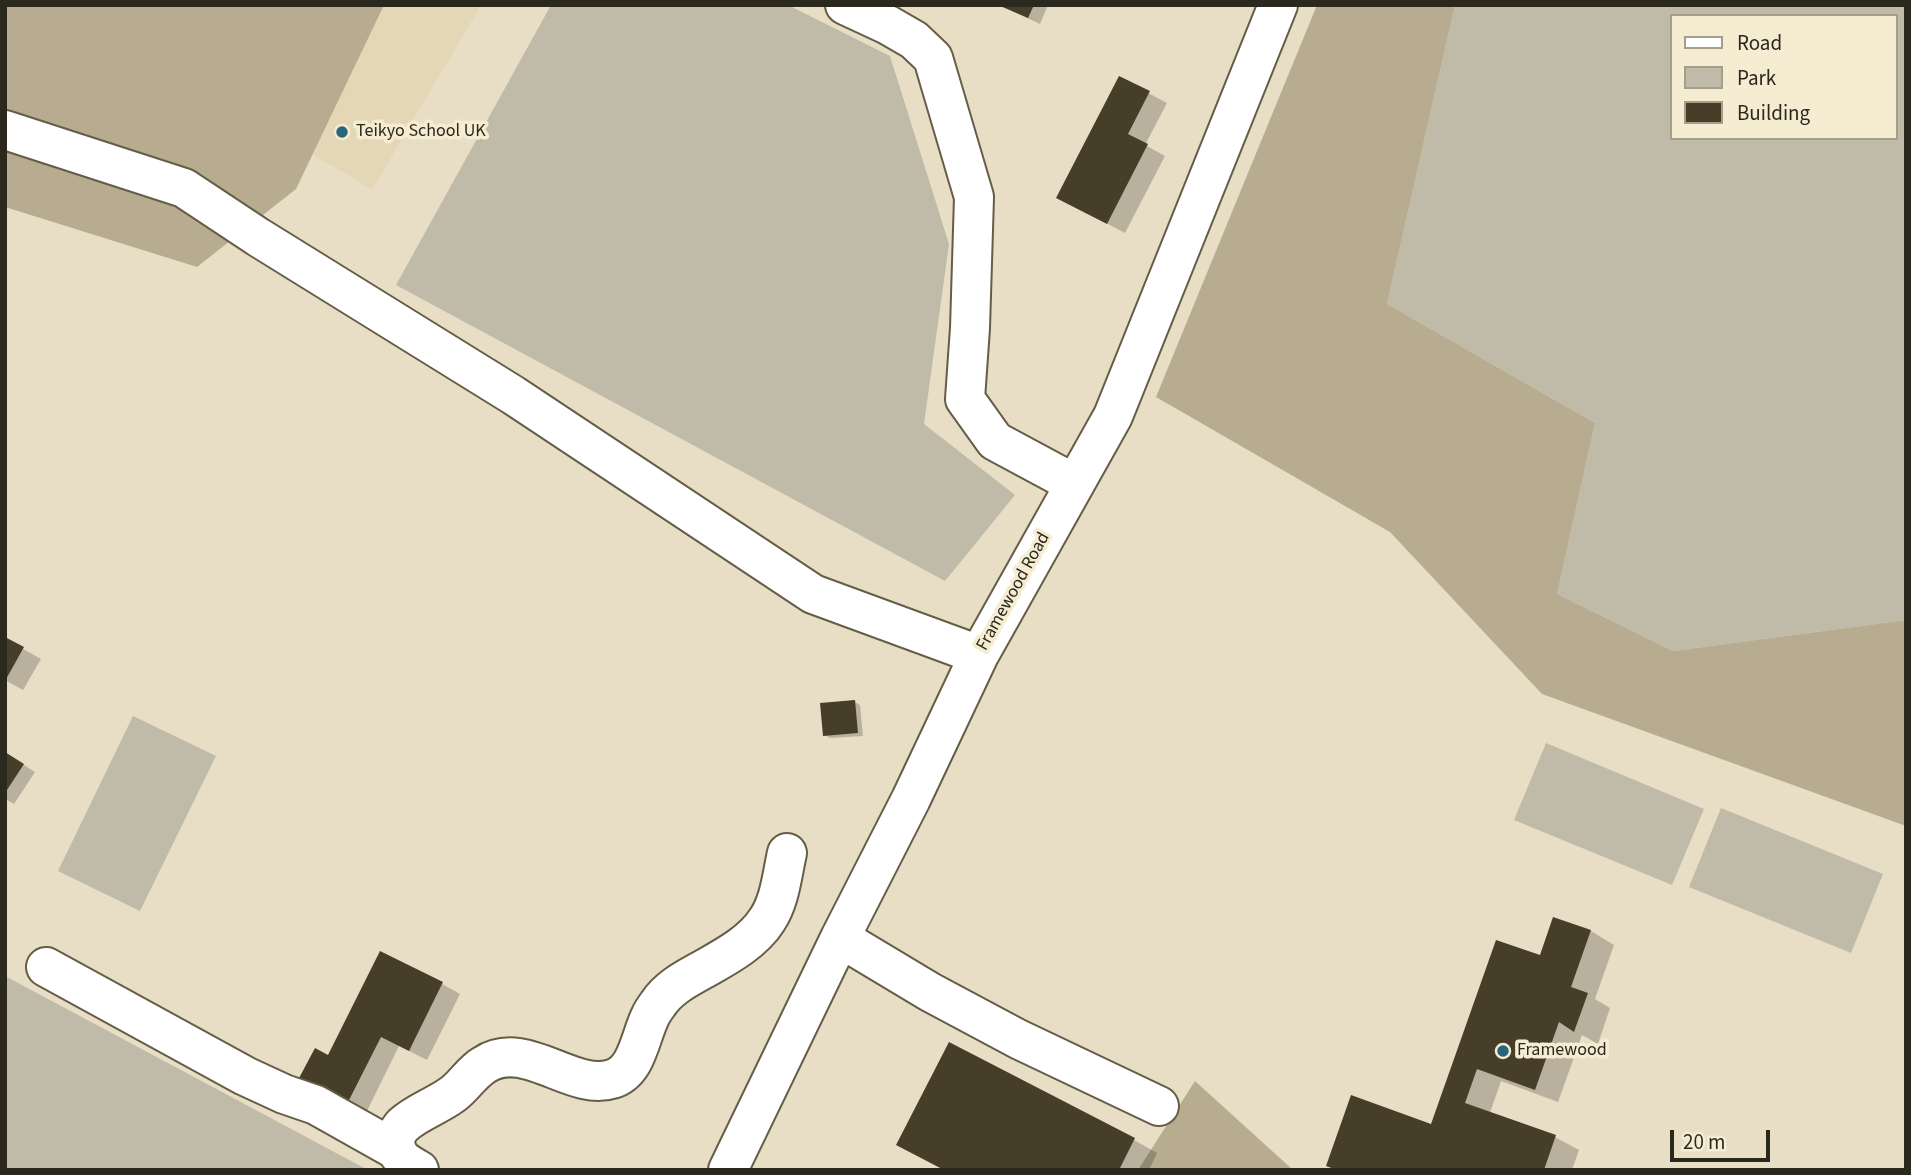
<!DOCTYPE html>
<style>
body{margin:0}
#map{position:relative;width:1911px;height:1175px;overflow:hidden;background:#e8dec5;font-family:"Source Sans 3",sans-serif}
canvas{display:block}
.frame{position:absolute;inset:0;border:7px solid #2b281e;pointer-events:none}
.legend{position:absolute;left:1670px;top:14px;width:228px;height:126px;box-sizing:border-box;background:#f5ecd2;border:2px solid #a49e8a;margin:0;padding:9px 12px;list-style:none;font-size:21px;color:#2b281e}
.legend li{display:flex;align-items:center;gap:14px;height:35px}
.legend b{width:35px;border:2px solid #a49e8a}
.scale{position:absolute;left:1670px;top:1130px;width:100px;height:32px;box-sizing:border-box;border:4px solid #2b281e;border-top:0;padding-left:9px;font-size:21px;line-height:24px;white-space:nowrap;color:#2b281e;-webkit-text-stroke:5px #f5ecd2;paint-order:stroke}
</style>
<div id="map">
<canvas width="1911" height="1175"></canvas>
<div class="frame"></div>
<ul class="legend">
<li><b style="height:9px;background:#fff"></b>Road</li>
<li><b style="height:19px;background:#c0baa9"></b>Park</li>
<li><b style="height:19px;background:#463e28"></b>Building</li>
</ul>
<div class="scale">20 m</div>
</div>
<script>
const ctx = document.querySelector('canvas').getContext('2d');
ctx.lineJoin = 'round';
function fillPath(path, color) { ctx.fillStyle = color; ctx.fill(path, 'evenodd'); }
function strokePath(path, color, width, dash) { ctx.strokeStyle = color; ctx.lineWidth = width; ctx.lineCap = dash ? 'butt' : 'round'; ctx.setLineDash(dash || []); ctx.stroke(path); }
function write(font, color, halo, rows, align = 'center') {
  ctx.font = font + ' "Source Sans 3",sans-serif'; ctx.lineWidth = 7; ctx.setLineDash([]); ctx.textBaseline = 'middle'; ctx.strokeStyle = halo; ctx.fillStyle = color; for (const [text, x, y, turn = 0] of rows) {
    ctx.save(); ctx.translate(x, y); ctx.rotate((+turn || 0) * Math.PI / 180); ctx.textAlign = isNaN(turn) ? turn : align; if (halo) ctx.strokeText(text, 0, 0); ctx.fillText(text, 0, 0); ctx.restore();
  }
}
const built = new Path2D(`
 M47 5H481L372 190 185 76Z`);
const green = new Path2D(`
 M551 5H788L890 56 949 244 924 424 1015 495 945 581 396 285Z
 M1455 5H1906V620L1673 651 1557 594 1595 423 1387 304ZM1671 16H1895V138H1671Z
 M133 716 216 756 140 911 58 871Z
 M1546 743 1704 809 1672 885 1514 820Z
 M1721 808 1883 874 1851 953 1689 887Z
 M5 976 368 1170H5Z`);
const forest = new Path2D(`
 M5 5H384L296 189 197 267 5 207Z
 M1317 5H1455L1387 304 1595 423 1557 594 1673 651 1906 620V826L1542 694 1390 532 1156 397Z
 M1195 1081 1293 1170H1138Z`);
const shadow = new Path2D(`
 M999 5H1048L1040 24Z
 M1120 78 1167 103 1145 145 1165 156 1125 233 1076 207Z
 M5 639 41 659 23 690 5 680Z
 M855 702 860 705 863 736 830 738 825 735Z
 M5 753 35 772 14 804 5 799Z
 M1555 919 1591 931 1614 945 1595 999 1610 1008 1598 1044 1582 1035 1558 1102 1501 1081 1490 1113 1555 1137 1579 1150 1572 1170H1336L1328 1165 1432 1126 1541 957Z
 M442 984 460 994 427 1060 399 1046 366 1113 319 1090 329 1057Z
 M1134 1140 1157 1153 1149 1170H945Z`);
const building = new Path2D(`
 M998 5H1034L1028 18Z
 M1119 76 1150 91 1128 134 1148 144 1107 224 1056 198Z
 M5 637 24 647 5 681Z
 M855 700 858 733 823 736 820 703Z
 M5 752 24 764 5 793Z
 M1553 917 1591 930 1571 987 1588 993 1574 1032 1559 1022 1535 1090 1477 1069 1465 1103 1556 1135 1544 1170H1337L1326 1166 1351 1095 1431 1124 1496 940 1540 955Z
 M380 951 443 982 409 1051 381 1037 347 1104 298 1080 315 1048 328 1055Z
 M949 1042 1135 1138 1119 1170H944L896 1145Z`);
const minor = new Path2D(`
 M845 5 888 25 914 40 933 58 974 197 970 328 965 399 995 441 1075 484
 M5 130 184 188 258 237 513 395 813 594 979 655
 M840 938 930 992 1018 1039 1159 1106
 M46 967 245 1076 284 1094 316 1105 396 1150
 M419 1170C403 1161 397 1158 394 1139 397 1134 399 1129 403 1125 417 1112 437 1106 453 1094 464 1086 472 1072 484 1065 525 1038 572 1092 612 1079 637 1072 640 1037 650 1017 652 1012 655 1008 658 1004 669 987 688 978 704 969 727 956 753 942 767 920 780 901 782 875 787 853
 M728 1170 840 938 911 799 979 655 1113 416 1278 5`);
const markers = [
 [342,132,7,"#27677c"],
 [1503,1051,7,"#27677c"]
];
const poiNames = [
 ["Teikyo School UK",356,132],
 ["Framewood",1517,1051]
];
const streetNames = [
 ["Framewood Road",1014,592,-61]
];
fillPath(built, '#e4d7b6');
fillPath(green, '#c0baa9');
fillPath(forest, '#b7ac90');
fillPath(shadow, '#0003');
fillPath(building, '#463e28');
strokePath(minor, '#665d47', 42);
strokePath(minor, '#fff', 38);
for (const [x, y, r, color] of markers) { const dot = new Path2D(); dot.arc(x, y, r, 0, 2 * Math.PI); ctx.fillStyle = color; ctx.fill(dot); strokePath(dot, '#f5ecd2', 2.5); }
write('18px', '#2b281e', '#f5ecd2', poiNames, 'left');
write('18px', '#2b281e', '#f5ecd2', streetNames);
</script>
